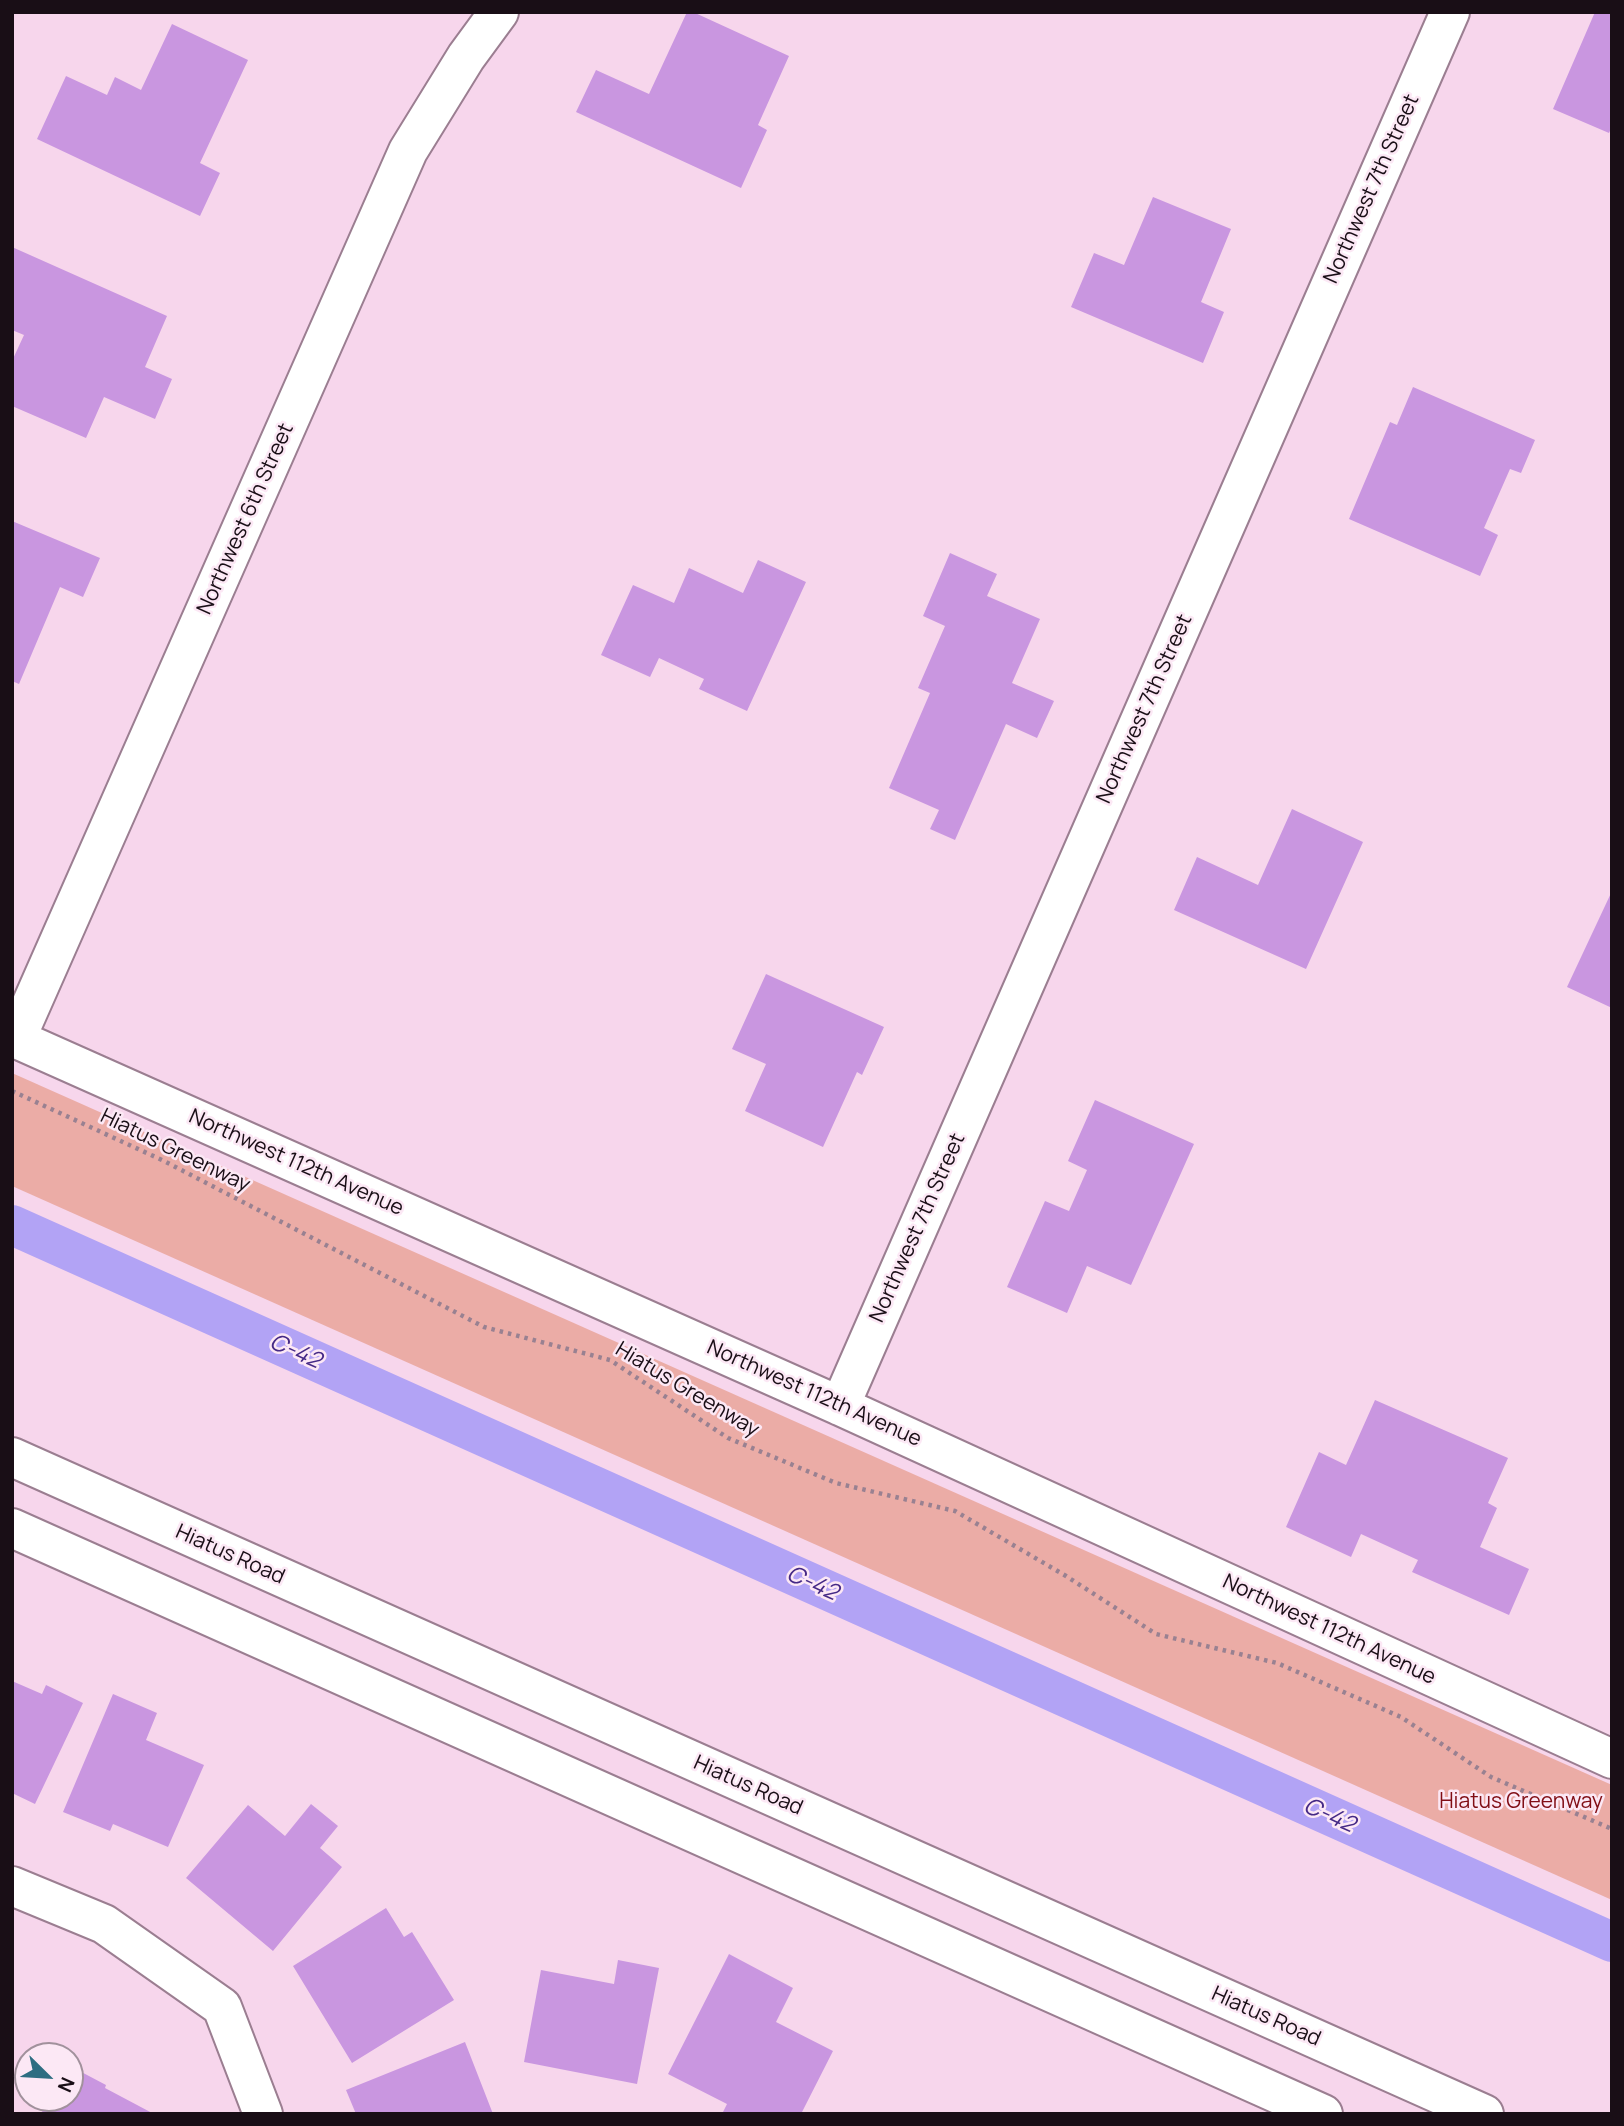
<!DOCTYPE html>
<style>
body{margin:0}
#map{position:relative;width:1624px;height:2126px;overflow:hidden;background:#f7d6ec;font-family:Manrope,sans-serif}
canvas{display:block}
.frame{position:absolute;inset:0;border:14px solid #190e16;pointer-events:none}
.north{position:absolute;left:14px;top:2042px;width:70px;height:70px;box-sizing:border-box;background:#fce8f5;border:2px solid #a1919c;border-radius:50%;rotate:114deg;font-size:19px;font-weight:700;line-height:28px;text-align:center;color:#190e16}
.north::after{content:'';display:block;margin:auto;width:24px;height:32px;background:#2e6e82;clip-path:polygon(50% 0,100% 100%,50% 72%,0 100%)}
</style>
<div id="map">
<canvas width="1624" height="2126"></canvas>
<div class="frame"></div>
<div class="north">N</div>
</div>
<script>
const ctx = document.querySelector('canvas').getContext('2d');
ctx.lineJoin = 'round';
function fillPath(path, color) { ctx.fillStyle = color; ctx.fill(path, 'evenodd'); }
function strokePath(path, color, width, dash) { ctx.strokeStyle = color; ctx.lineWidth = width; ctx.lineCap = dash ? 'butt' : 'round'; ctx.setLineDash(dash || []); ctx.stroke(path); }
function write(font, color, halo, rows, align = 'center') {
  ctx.font = font + ' Manrope,sans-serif'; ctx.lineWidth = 5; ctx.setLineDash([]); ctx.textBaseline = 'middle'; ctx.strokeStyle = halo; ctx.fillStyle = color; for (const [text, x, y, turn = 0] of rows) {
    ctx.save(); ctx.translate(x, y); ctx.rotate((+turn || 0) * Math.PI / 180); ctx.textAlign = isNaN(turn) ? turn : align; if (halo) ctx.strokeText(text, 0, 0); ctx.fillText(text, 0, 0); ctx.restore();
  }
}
const green = new Path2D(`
 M12 1073 1612 1785V1900L12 1186Z`);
const canal = new Path2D(`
 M12 1225 1612 1942`);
const building = new Path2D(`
 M687 12H693L789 56 758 125 767 130 741 188 576 112 596 70 649 94Z
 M1595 12H1612V126L1609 133 1553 109Z
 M172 24 248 60 200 163 220 173 200 216 37 139 66 76 107 95 115 77 141 90Z
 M1153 197 1231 229 1201 302 1224 312 1203 363 1071 307 1094 253 1124 265Z
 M12 247 167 316 145 367 172 379 155 419 104 397 86 438 12 406V361L24 335 12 330Z
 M1413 387 1535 440 1521 473 1510 469 1484 528 1498 535 1480 576 1349 519 1390 422 1397 425Z
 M12 521 100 558 83 597 60 587 19 684 12 681Z
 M950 553 997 574 987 596 1040 619 1012 683 1054 701 1037 738 1006 724 955 840 930 829 939 810 889 788 930 693 918 688 945 626 923 616Z
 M758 560 806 582 747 711 699 689 704 679 659 658 650 677 601 655 633 585 674 603 689 568 743 593Z
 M1292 809 1363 842 1306 969 1174 910 1197 857 1258 885Z
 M1612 891V1008L1567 987Z
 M766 974 884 1027 862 1075 857 1072 823 1147 745 1111 766 1064 732 1049Z
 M1095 1100 1194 1144 1131 1285 1087 1266 1067 1313 1007 1287 1045 1201 1069 1211 1087 1170 1068 1161Z
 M1375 1400 1508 1458 1488 1503 1497 1508 1480 1547 1529 1569 1509 1615 1412 1572 1418 1560 1361 1534 1351 1557 1286 1527 1319 1452 1346 1465Z
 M12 1681 42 1694 46 1685 83 1703 35 1804 12 1793Z
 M113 1694 157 1713 146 1740 204 1765 168 1847 113 1824 110 1831 63 1812Z
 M311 1804 338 1826 320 1848 342 1867 273 1951 186 1878 248 1805 285 1836Z
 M386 1908 404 1937 412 1932 454 2000 352 2063 293 1966Z
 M729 1954 793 1988 776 2022 833 2051 801 2114H727L723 2112 727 2104 668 2074Z
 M618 1960 659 1968 637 2084 524 2062 541 1970 614 1984Z
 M465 2042 493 2114H356L346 2090Z
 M70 2066 106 2085 105 2088 154 2114H41L45 2106 31 2098H70Z`);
const path = new Path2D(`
 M12 1091 162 1160 484 1327 610 1360 728 1438 836 1483 955 1511 1066 1576 1156 1634 1277 1663 1401 1717 1491 1777 1612 1829`);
const minor = new Path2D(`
 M12 1037 840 1406 1612 1759
 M16 1039 408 151 466 57 499 12
 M840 1406 1450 12
 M12 1886 104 1924 222 2007 263 2114`);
const secondary = new Path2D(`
 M12 1457 1484 2114
 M12 1528 1323 2114`);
const streetNames = [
 ["Northwest 7th Street",1372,189,-66],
 ["Northwest 6th Street",246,519,-66],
 ["Northwest 7th Street",1145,709,-66],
 ["Hiatus Greenway",175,1151,26],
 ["Northwest 112th Avenue",296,1163,24],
 ["Northwest 7th Street",918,1228,-66],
 ["Hiatus Greenway",687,1390,31],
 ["Northwest 112th Avenue",814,1394,24],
 ["Hiatus Road",230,1555,24],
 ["Northwest 112th Avenue",1329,1630,25],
 ["Hiatus Road",748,1786,24],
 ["Hiatus Road",1266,2017,24]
];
const parkNames = [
 ["Hiatus Greenway",1521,1802]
];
const waterNames = [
 ["C-42",295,1352,24],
 ["C-42",812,1584,24],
 ["C-42",1329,1816,24]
];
fillPath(green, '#ebaca6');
strokePath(canal, '#b2a3f5', 40);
fillPath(building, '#c996e0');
strokePath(minor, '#9b7e91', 42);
strokePath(secondary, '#9b7e91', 42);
strokePath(path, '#998191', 4.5, [3.5, 5]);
strokePath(minor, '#fff', 38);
strokePath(secondary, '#fff', 38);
write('21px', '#190e16', '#fce8f5', streetNames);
write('21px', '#810e15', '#fce8f5', parkNames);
write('italic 23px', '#452986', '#fce8f5', waterNames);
</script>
